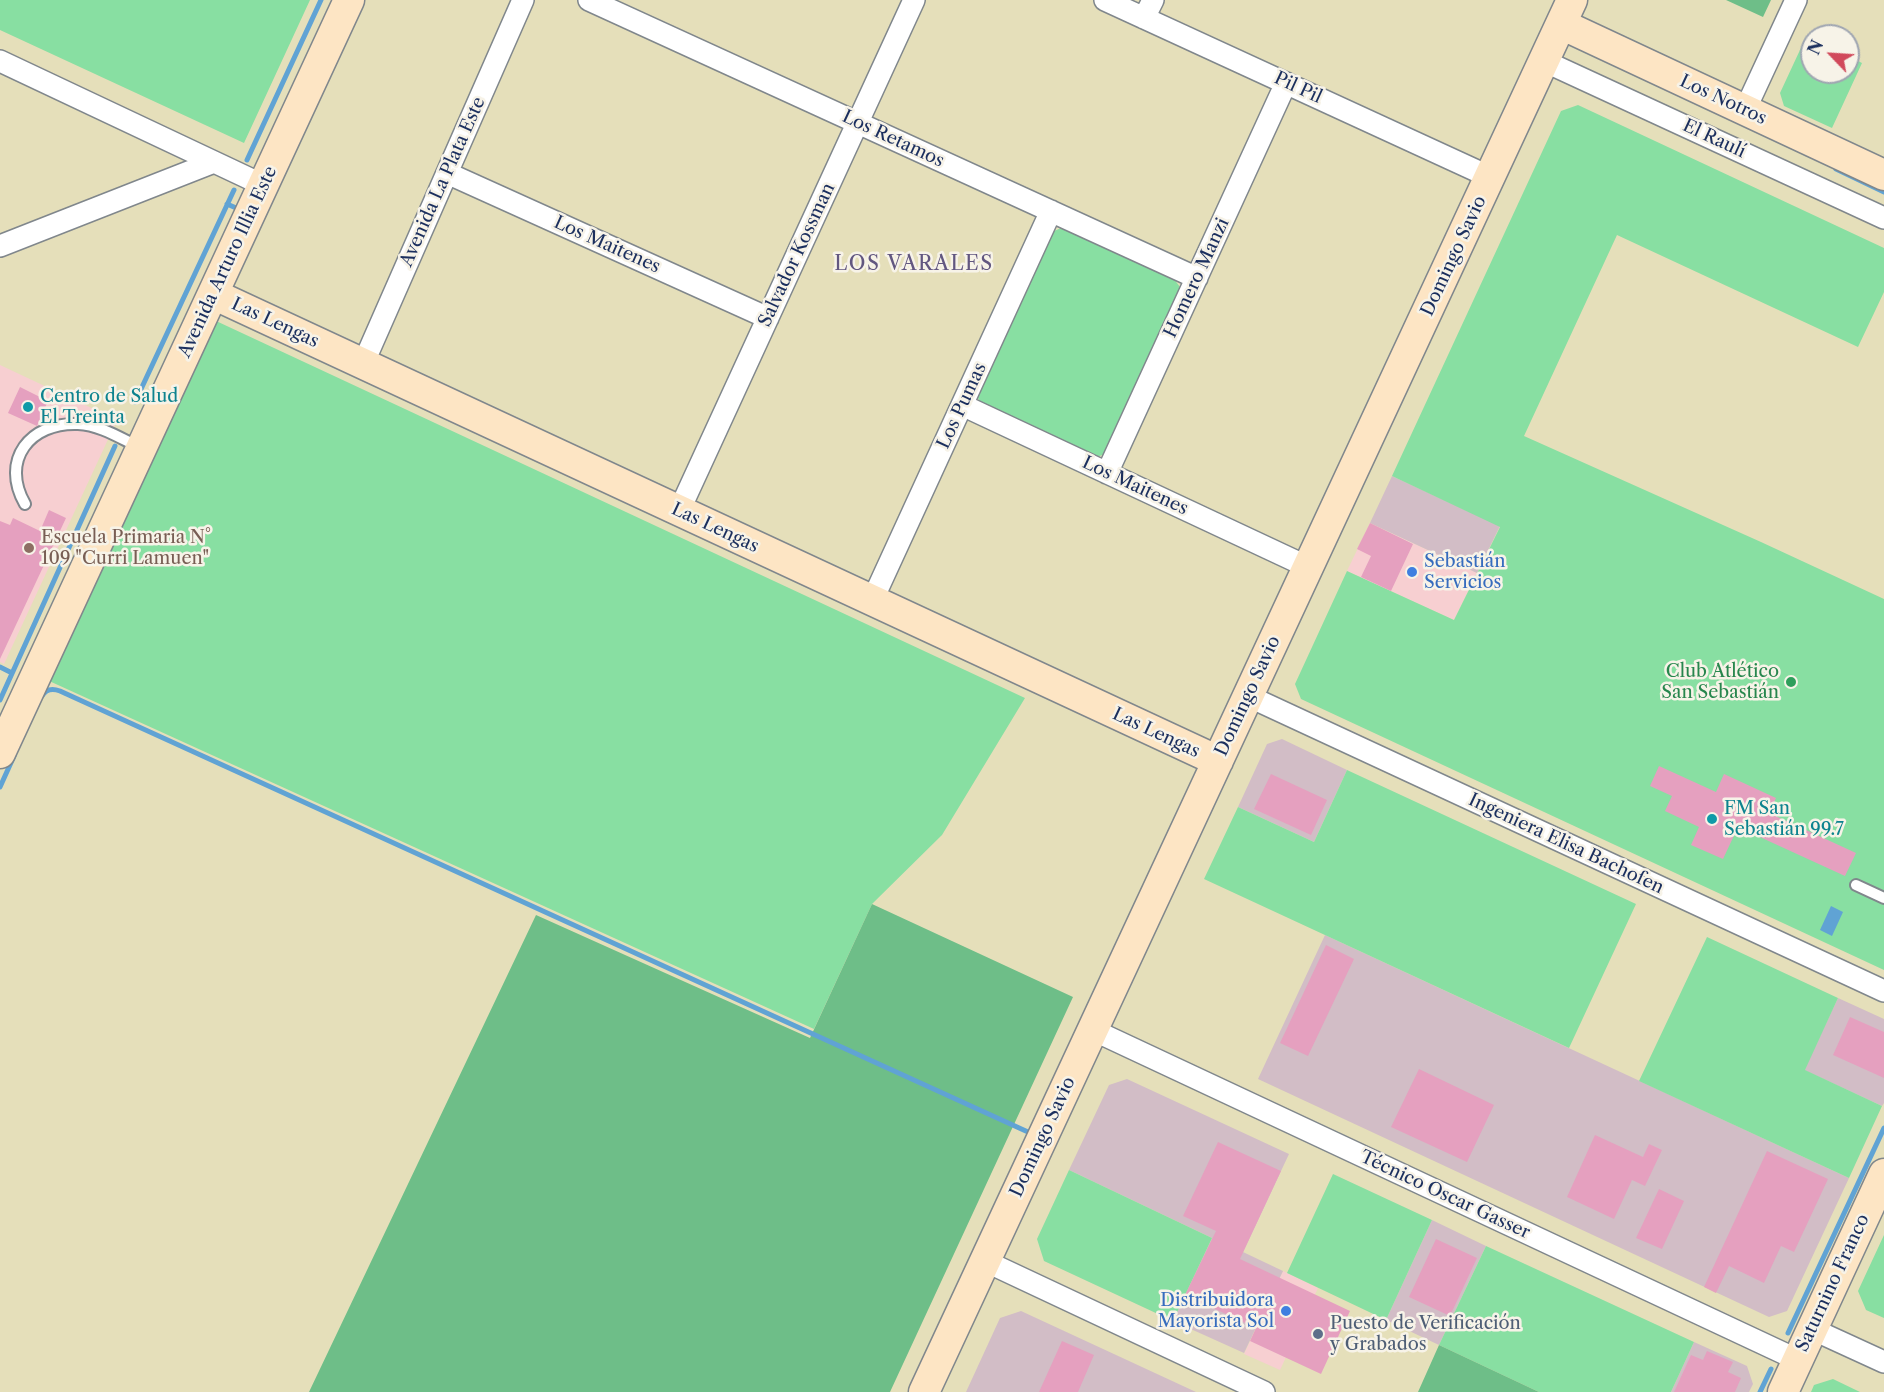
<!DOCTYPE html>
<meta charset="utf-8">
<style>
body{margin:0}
#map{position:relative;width:1884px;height:1392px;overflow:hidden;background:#e5dfba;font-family:"Libre Caslon Text",serif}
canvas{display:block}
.north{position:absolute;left:1800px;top:24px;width:60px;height:60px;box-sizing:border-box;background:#f7f3e8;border:2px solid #9fa5b1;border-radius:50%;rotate:295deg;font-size:16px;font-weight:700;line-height:24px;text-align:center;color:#1b2f5e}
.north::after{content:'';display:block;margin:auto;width:21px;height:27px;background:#d1495b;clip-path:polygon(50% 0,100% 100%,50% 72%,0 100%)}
</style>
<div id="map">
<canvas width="1884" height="1392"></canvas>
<div class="north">N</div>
</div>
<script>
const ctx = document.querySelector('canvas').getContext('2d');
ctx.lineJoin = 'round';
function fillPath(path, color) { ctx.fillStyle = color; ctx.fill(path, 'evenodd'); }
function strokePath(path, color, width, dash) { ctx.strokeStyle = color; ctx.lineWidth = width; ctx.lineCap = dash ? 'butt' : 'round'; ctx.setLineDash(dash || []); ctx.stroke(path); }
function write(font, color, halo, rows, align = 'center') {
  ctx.font = font + ' "Libre Caslon Text",serif'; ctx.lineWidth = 5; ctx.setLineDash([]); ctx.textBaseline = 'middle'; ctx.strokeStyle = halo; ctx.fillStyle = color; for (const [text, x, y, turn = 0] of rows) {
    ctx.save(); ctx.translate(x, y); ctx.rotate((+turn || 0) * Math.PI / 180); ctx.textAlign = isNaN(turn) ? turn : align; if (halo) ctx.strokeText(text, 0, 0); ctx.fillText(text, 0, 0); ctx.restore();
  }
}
const built = new Path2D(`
 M0 365 117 420 4 664 0 662Z
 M1370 523 1477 573 1454 620 1347 571Z
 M1283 1271 1318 1288 1280 1370 1244 1354Z`);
const industrial = new Path2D(`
 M1392 476 1500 526 1477 573 1370 523Z
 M1282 739 1347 770 1314 842 1238 807 1267 744Z
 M1325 935 1849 1178 1787 1311 1769 1317 1258 1079Z
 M1838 998 1884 1019V1103L1882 1106 1804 1070Z
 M1127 1079 1289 1154 1243 1252 1283 1271 1244 1353 1173 1321 1212 1238 1069 1170 1109 1085Z
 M1432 1220 1486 1246 1439 1345 1386 1320Z
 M1021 1311 1196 1392H966L1000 1318Z
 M1694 1342 1747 1366 1753 1384 1749 1392H1671Z`);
const green = new Path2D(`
 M0 0H310L244 143 0 30Z
 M1806 37 1812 40V72H1848V56L1862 63 1832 128 1784 106 1780 93Z
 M1578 105 1884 248V292L1858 347 1617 235 1524 436 1761 542 1884 599V970L1301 699 1295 684 1347 571 1454 620 1500 527 1392 476 1561 111Z
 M1061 228H1065L1174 279 1180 287V292L1105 454 1097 457 980 403 977 395 1052 232Z
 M214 320 1025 698 942 835 872 904 814 1029 47 680Z
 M1347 770 1636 904 1569 1048 1204 879 1238 807 1314 842Z
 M1707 937 1838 998 1805 1070 1882 1106 1849 1178 1639 1081Z
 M1069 1170 1212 1238 1173 1321 1044 1261 1037 1239Z
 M1333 1174 1432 1220 1386 1320 1287 1273Z
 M1884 1235V1318L1866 1310 1858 1291Z
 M1486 1246 1694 1342 1671 1392H1539L1439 1345Z
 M1833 1379 1860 1392H1811L1814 1385Z`);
const forest = new Path2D(`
 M1726 0H1771L1763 17Z
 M872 904 1073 997 890 1392H309L536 915 810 1038Z
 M1439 1345 1539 1392H1418Z`);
const water = new Path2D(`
 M1831 906 1843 912 1832 936 1820 930Z`);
const stream = new Path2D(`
 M247 160 321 0
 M1836 169 1884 192
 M227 204 243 211
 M135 402 234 190
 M0 667 12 673
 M42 696C46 689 52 688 60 691L1028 1132
 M0 700 115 446
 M0 787 14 756
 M1788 1333 1884 1128
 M1760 1392 1771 1369`);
const building = new Path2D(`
 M20 387 48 401 37 426 8 413Z
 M49 510 66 518 0 659V521L10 525 13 518 40 531Z
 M1370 523 1413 544 1391 591 1361 577 1371 556 1357 549Z
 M1659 766 1716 792 1724 774 1776 798 1769 813 1856 853 1845 876 1738 827 1723 859 1691 845 1699 827 1665 811 1672 796 1650 786Z
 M1271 774 1327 800 1311 835 1254 809Z
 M1326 945 1354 959 1308 1056 1280 1043Z
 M1850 1017 1884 1032V1078L1833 1055Z
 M1419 1069 1494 1105 1467 1162 1391 1127Z
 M1595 1135 1643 1157 1649 1144 1662 1150 1645 1186 1632 1180 1614 1219 1567 1197Z
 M1218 1142 1281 1171 1240 1259 1350 1311 1321 1374 1250 1341 1256 1328 1185 1295 1216 1231 1183 1216Z
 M1767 1151 1828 1179 1794 1252 1781 1246 1764 1283 1729 1266 1716 1293 1704 1287Z
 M1659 1189 1684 1201 1662 1249 1636 1238Z
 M1436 1239 1477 1258 1450 1316 1409 1297Z
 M1062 1341 1094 1355 1078 1392H1039Z
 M1707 1351 1733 1362 1728 1372 1741 1378 1735 1392H1674L1691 1355 1703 1360Z`);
const lane = new Path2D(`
 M25 504C0 460 30 422 78 424 100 425 120 438 139 447
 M1856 885 1884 898`);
const street = new Path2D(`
 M589 0 1197 278
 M1105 0 1490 177
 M1144 18 1153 0
 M0 61 263 185
 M1544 61 1884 218
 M1745 110 1796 0
 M447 173 768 318
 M0 246 214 162
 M363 364 523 0
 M962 405 1308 567
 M1107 473 1286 83
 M679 511 914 0
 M872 601 1051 211
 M1248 696 1884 991
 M1093 1030 1798 1360
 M985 1261 1264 1392
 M1812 1329 1884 1362`);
const secondary = new Path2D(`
 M1561 24 1884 175
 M213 294 1218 761
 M0 753 349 0
 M924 1392 1572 0
 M1783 1392 1884 1174`);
const markers = [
 [28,407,6,"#0f9aa8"],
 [29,548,6,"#8d6e63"],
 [1412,572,6,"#3f7fe0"],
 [1791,682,6,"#2e9e5b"],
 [1712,819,6,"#0f9aa8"],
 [1286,1311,6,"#3f7fe0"],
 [1318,1334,6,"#5c6f8a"]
];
const streetNames = [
 ["Pil Pil",1298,88,25],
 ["Los Notros",1723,100,25],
 ["Los Retamos",893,139,25],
 ["El Raulí",1714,139,25],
 ["Avenida La Plata Este",443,182,-66],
 ["Los Maitenes",607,245,24],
 ["Salvador Kossman",797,255,-65],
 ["Domingo Savio",1454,256,-65],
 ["Avenida Arturo Illia Este",228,262,-65],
 ["Homero Manzi",1197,278,-65],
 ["Las Lengas",275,323,25],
 ["Los Pumas",962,406,-65],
 ["Los Maitenes",1135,486,25],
 ["Las Lengas",715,528,25],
 ["Domingo Savio",1248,696,-65],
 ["Las Lengas",1156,733,25],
 ["Ingeniera Elisa Bachofen",1566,844,25],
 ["Domingo Savio",1043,1137,-65],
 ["Técnico Oscar Gasser",1445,1195,25],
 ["Saturnino Franco",1833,1283,-65]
];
const cultureNames = [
 ["Centro de Salud",40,397],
 ["El Treinta",40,418],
 ["FM San",1724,809],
 ["Sebastián 99.7",1724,830]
];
const educationNames = [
 ["Escuela Primaria N°",41,538],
 ["109 \"Curri Lamuen\"",41,559]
];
const shopNames = [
 ["Sebastián",1424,562],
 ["Servicios",1424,583],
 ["Distribuidora",1274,1301,"right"],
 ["Mayorista Sol",1274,1322,"right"]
];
const leisureNames = [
 ["Club Atlético",1779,672],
 ["San Sebastián",1779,693]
];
const serviceNames = [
 ["Puesto de Verificación",1330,1324],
 ["y Grabados",1330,1345]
];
const neighbourhoodNames = [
 ["LOS VARALES",914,264]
];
fillPath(built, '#f7cfd1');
fillPath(industrial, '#d2bdc6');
fillPath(green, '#88dfa2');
fillPath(forest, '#6ebe88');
fillPath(water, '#60a3d4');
strokePath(stream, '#60a3d4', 5);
fillPath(building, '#e5a0bf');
strokePath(lane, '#80878c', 14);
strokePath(street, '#80878c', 24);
strokePath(secondary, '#80878c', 33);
strokePath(lane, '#fff', 10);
strokePath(street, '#fff', 21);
strokePath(secondary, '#fde5c4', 30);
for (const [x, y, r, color] of markers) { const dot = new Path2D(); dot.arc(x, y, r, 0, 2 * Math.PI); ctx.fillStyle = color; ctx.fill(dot); strokePath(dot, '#f7f3e8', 2); }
write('18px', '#1b2f5e', '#f7f3e8', streetNames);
write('18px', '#0d838f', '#f7f3e8', cultureNames, 'left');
write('18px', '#785e54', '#f7f3e8', educationNames, 'left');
write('18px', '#366cbe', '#f7f3e8', shopNames, 'left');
write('18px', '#27864d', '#f7f3e8', leisureNames, 'right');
write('18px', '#4e5e75', '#f7f3e8', serviceNames, 'left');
ctx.letterSpacing = '1.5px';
write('20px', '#625780', '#f7f3e8', neighbourhoodNames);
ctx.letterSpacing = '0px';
</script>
